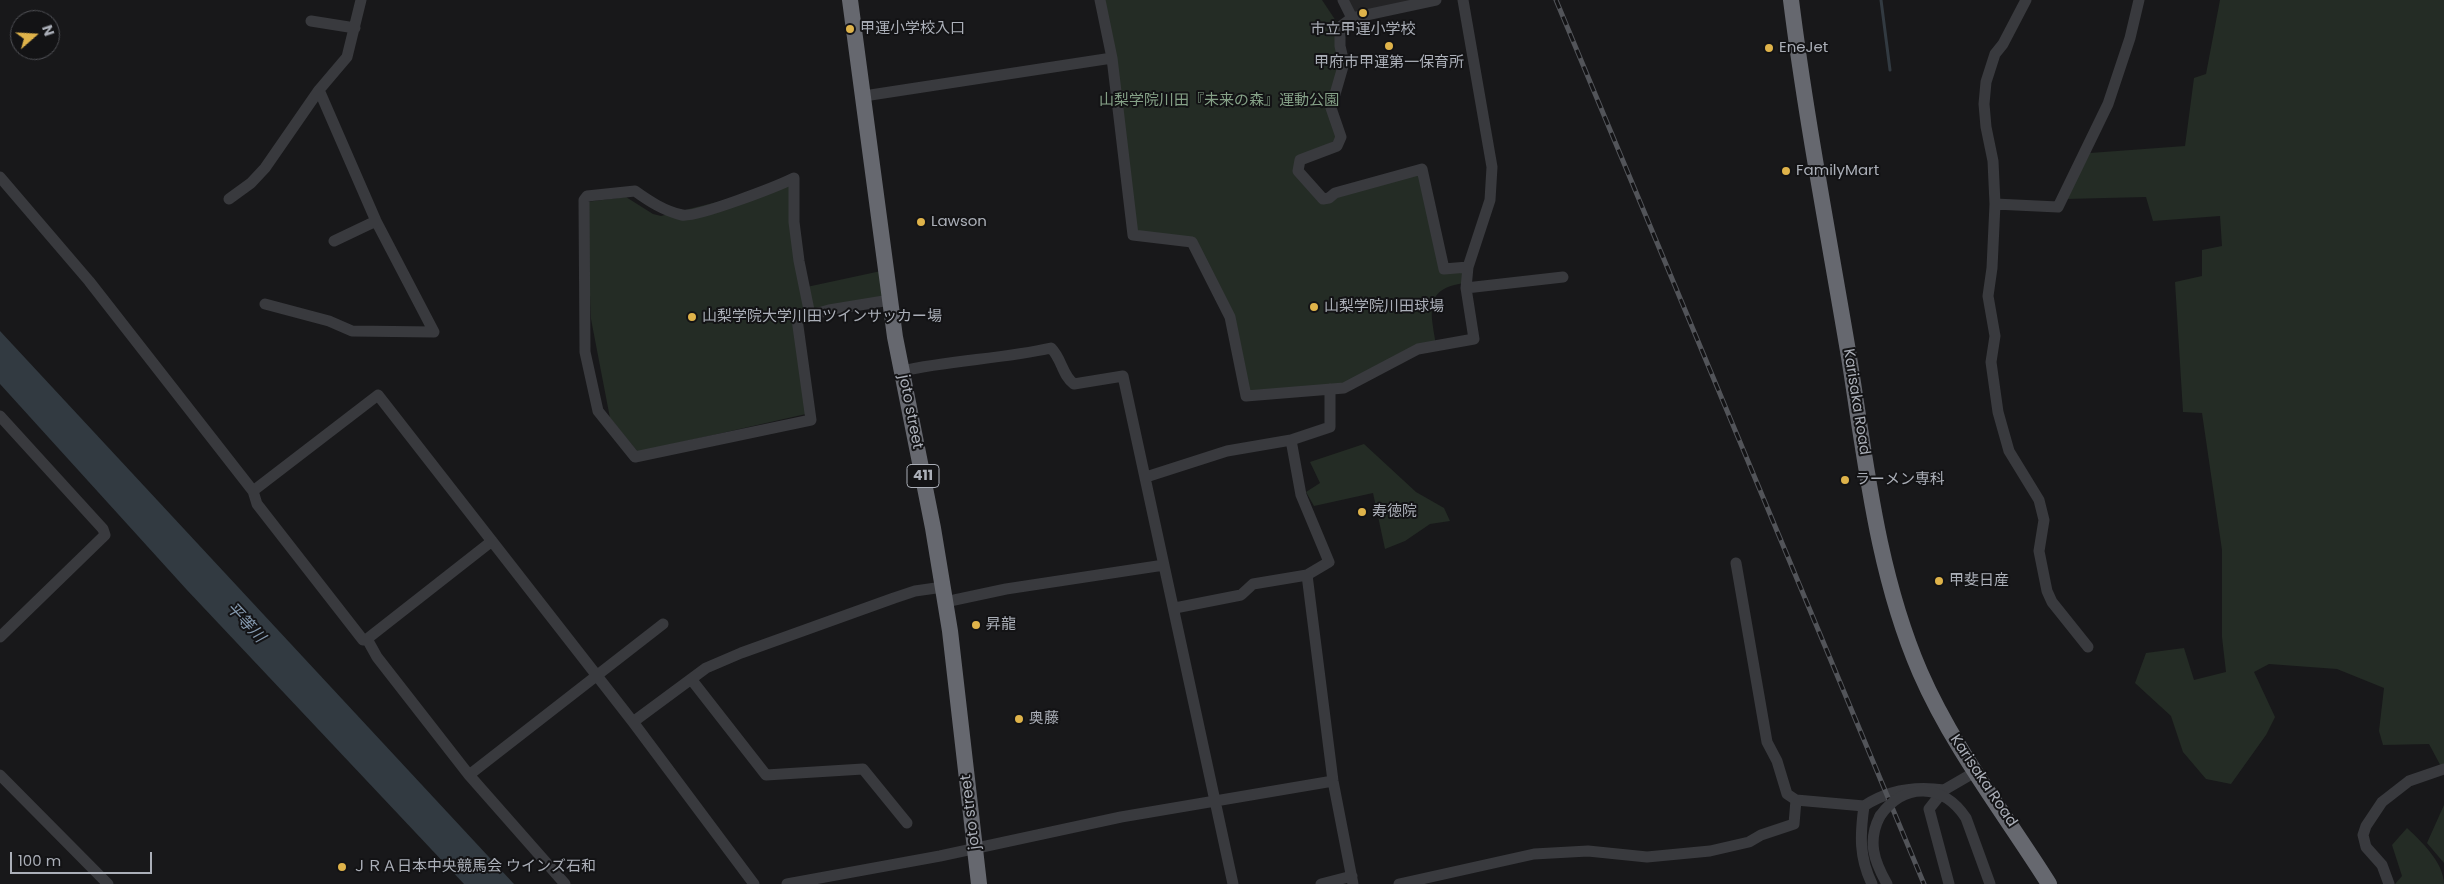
<!DOCTYPE html>
<meta charset="utf-8">
<style>
body{margin:0}
#map{position:relative;width:2444px;height:884px;overflow:hidden;background:#18181a;font-family:Poppins,sans-serif}
canvas{display:block}
.north{position:absolute;left:10px;top:10px;width:50px;height:50px;box-sizing:border-box;background:#131315;border:1px solid #505156;border-radius:50%;rotate:71deg;font-size:14px;font-weight:700;line-height:20px;text-align:center;color:#abafb8}
.north::after{content:'';display:block;margin:auto;width:18px;height:22px;background:#dfb34a;clip-path:polygon(50% 0,100% 100%,50% 72%,0 100%)}
.scale{position:absolute;left:10px;top:852px;width:142px;height:22px;box-sizing:border-box;border:2px solid #abafb8;border-top:0;padding-left:6px;font-size:15px;line-height:18px;white-space:nowrap;color:#abafb8;-webkit-text-stroke:4px #131315;paint-order:stroke}
</style>
<div id="map">
<canvas width="2444" height="884"></canvas>
<div class="north">N</div>
<div class="scale">100 m</div>
</div>
<script>
const ctx = document.querySelector('canvas').getContext('2d');
ctx.lineJoin = 'round';
function fillPath(path, color) { ctx.fillStyle = color; ctx.fill(path, 'evenodd'); }
function strokePath(path, color, width, dash) { ctx.strokeStyle = color; ctx.lineWidth = width; ctx.lineCap = dash ? 'butt' : 'round'; ctx.setLineDash(dash || []); ctx.stroke(path); }
function write(font, color, halo, rows, align = 'center') {
  ctx.font = font + ' Poppins,"Noto Sans JP",sans-serif'; ctx.lineWidth = 4; ctx.setLineDash([]); ctx.textBaseline = 'middle'; ctx.strokeStyle = halo; ctx.fillStyle = color; for (const [text, x, y, turn = 0] of rows) {
    ctx.save(); ctx.translate(x, y); ctx.rotate((+turn || 0) * Math.PI / 180); ctx.textAlign = isNaN(turn) ? turn : align; if (halo) ctx.strokeText(text, 0, 0); ctx.fillText(text, 0, 0); ctx.restore();
  }
}
const built = new Path2D(`
 M1343 0H1436L1352 18Z`);
const green = new Path2D(`
 M1100 0H1322L1340 27 1344 63 1331 108 1341 137 1300 160 1298 171 1323 199 1422 169 1444 268 1468 267 1465 283C1423 288 1431 312 1436 344L1344 388 1246 396 1237 344 1192 242 1133 235Z
 M2220 0H2444V772L2429 744 2383 745 2379 731 2384 688 2337 669 2269 664 2254 672 2275 717 2266 735 2231 784 2206 779 2183 752 2171 716 2135 683 2146 653 2184 648 2194 680 2226 672 2222 637V550L2202 413 2183 412 2175 282 2202 276V250L2222 246 2220 216 2153 221 2146 197 2065 199 2090 153 2185 146 2194 78 2206 74Z
 M789 184 802 288 881 271 884 299 793 316 806 414 638 452 610 418 591 319 586 202 626 197 653 214 661 216Z
 M1364 444 1416 492 1444 508 1450 521 1430 524 1405 541 1385 549 1373 493 1314 506 1306 492 1320 483 1310 462Z
 M2444 805V863L2427 843Z
 M2407 828C2422 842 2444 863 2444 884H2395L2402 876 2392 845Z`);
const water = new Path2D(`
 M0 331 514 884H464L187 590 0 384Z`);
const stream = new Path2D(`
 M1881 0 1890 70`);
const minor = new Path2D(`
 M1100 0 1112 58 1133 235 1192 242 1230 317 1246 396 1344 388 1418 349 1474 339 1466 288 1468 267 1490 200 1492 167 1463 0
 M1343 0 1352 18 1436 0
 M2026 0 2003 44 1995 54 1986 82 1984 104 1986 127 1993 161 1995 204 1992 268 1988 296 1995 336 1991 362 1998 412 2009 451 2039 500 2044 520 2039 551 2047 591 2052 602 2088 647
 M1352 18 1340 27V46L1344 63 1331 108 1341 137 1337 146 1300 160 1298 171 1323 199 1329 198 1335 193 1422 169 1444 269 1468 267
 M311 21 355 28
 M864 96 1112 58
 M0 177 89 281 253 491
 M229 199 251 183 265 168 319 90 347 57 361 0
 M1995 204 2058 207 2108 104 2130 38 2139 0
 M334 241 376 221
 M1466 288 1563 277
 M265 304 329 321 352 331 434 332 376 221 319 90
 M810 315 799 261 794 222V178C778 186 696 218 682 215 664 211 649 201 635 191L587 196 584 200 585 352 598 411 635 457 811 420 797 319 829 310 890 300
 M902 371C951 360 1002 359 1051 348 1062 359 1062 375 1074 384L1123 376C1161 545 1195 715 1233 884
 M1330 389V427L1291 440 1301 495 1329 562 1307 575 1333 781 1353 884
 M0 416 103 529 105 535 0 637
 M1146 477 1227 451 1291 440
 M492 541 367 639 363 640 257 504 253 491 378 395 633 722 754 884
 M1736 563 1767 742 1777 761 1787 794 1796 800 1864 806
 M945 602 1006 589 1164 565
 M1175 608 1241 595 1253 584 1307 575
 M367 639 377 657 469 775 565 884
 M691 679 766 775 863 769 907 823
 M633 722 706 668 741 653 894 598 915 591 943 587
 M0 775 108 884
 M469 775 663 624
 M1880 816C1867 841 1874 861 1887 884
 M787 884 940 856 1121 817 1333 781
 M1321 884 1352 876
 M1399 884 1534 854 1588 851 1647 857 1710 851 1749 842 1761 835 1794 824 1796 800
 M1872 884C1859 857 1860 835 1864 806 1888 790 1916 786 1944 790
 M1949 884 1929 809 1944 790 1975 772
 M2389 884 2382 865 2366 847 2363 835 2366 826 2382 802 2409 781 2444 769`);
const highway = new Path2D(`
 M850 0 895 337 933 528 950 631 979 884
 M1791 0C1806 119 1829 238 1849 357 1866 463 1877 572 1920 672 1953 748 2005 814 2049 884`);
const rail = new Path2D(`
 M1556 0 1924 884`);
const minorBridge = new Path2D(`
 M1880 816C1904 782 1943 783 1966 818L1990 884`);
const markers = [
 [1363,13,5,"#dfb34a"],
 [850,29,5,"#dfb34a"],
 [1389,46,5,"#dfb34a"],
 [1769,48,5,"#dfb34a"],
 [1786,171,5,"#dfb34a"],
 [921,222,5,"#dfb34a"],
 [1314,307,5,"#dfb34a"],
 [692,317,5,"#dfb34a"],
 [1845,480,5,"#dfb34a"],
 [1362,512,5,"#dfb34a"],
 [1939,581,5,"#dfb34a"],
 [976,625,5,"#dfb34a"],
 [1019,719,5,"#dfb34a"],
 [342,867,5,"#dfb34a"]
];
const shields = [
 [923,476,32]
];
const shieldNames = [
 ["411",923,476]
];
const poiNames = [
 ["甲運小学校入口",860,29],
 ["市立甲運小学校",1363,30,"center"],
 ["EneJet",1779,48],
 ["甲府市甲運第一保育所",1389,63,"center"],
 ["FamilyMart",1796,171],
 ["Lawson",931,222],
 ["山梨学院川田球場",1324,307],
 ["山梨学院大学川田ツインサッカー場",702,317],
 ["ラーメン専科",1855,480],
 ["寿徳院",1372,512],
 ["甲斐日産",1949,581],
 ["昇龍",986,625],
 ["奥藤",1029,719],
 ["ＪＲＡ日本中央競馬会 ウインズ石和",352,867]
];
const parkNames = [
 ["山梨学院川田『未来の森』運動公園",1219,101]
];
const streetNames = [
 ["Karisaka Road",1856,402,81],
 ["joto street",910,412,79],
 ["Karisaka Road",1983,781,56],
 ["joto street",971,812,-97]
];
const waterNames = [
 ["平等川",245,623,47]
];
fillPath(built, '#242426');
fillPath(green, '#242c25');
fillPath(water, '#323a41');
strokePath(stream, '#323a41', 3);
strokePath(minor, '#393a3e', 11);
strokePath(highway, '#66686f', 16);
strokePath(rail, '#525459', 5);
strokePath(rail, '#131315', 3, [9]);
strokePath(minorBridge, '#393a3e', 11);
for (const [x, y, r, color] of markers) { const dot = new Path2D(); dot.arc(x, y, r, 0, 2 * Math.PI); ctx.fillStyle = color; ctx.fill(dot); strokePath(dot, '#131315', 2); }
for (const [x, y, w] of shields) { const box = new Path2D(); box.roundRect(x - w / 2, y - 11.5, w, 23, 4); ctx.fillStyle = '#131315'; ctx.fill(box); strokePath(box, '#abafb8', 1); }
write('bold 14px', '#abafb8', null, shieldNames);
write('15px', '#abafb8', '#131315', poiNames, 'left');
write('15px', '#85a187', '#131315', parkNames);
write('15px', '#abafb8', '#131315', streetNames);
write('italic 16px', '#869aaf', '#131315', waterNames);
</script>
